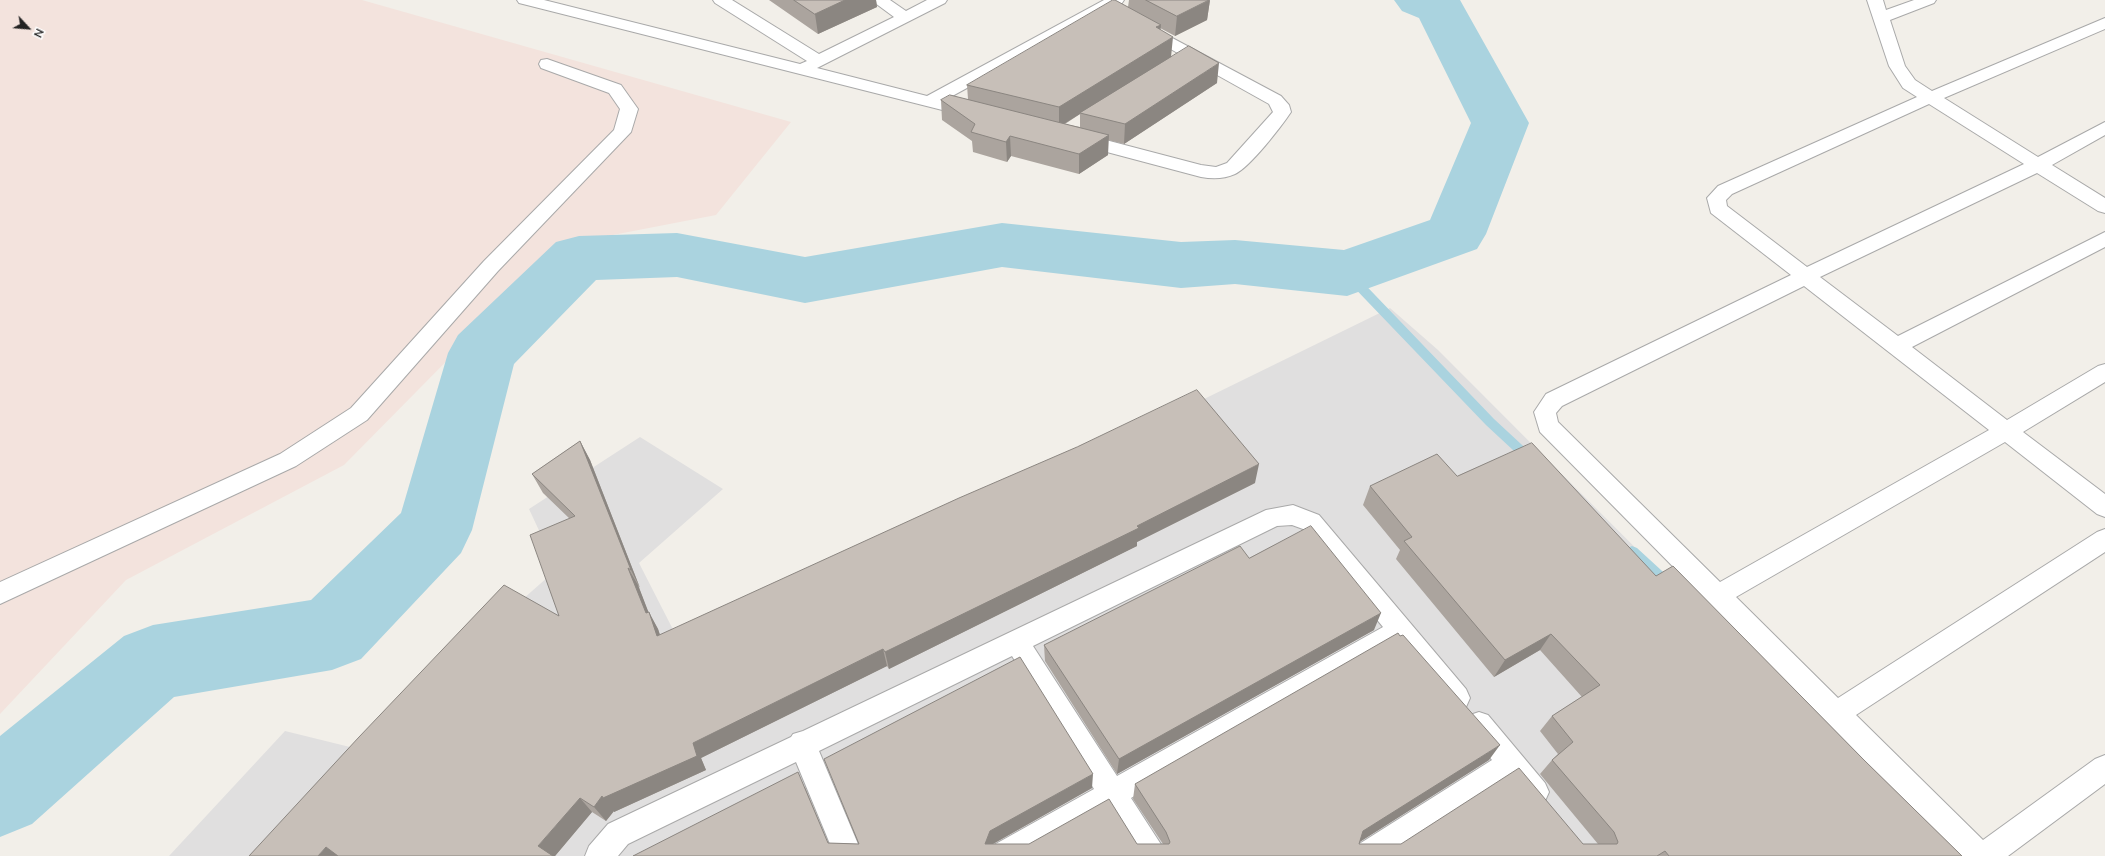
<!DOCTYPE html>
<style>
body{margin:0}
#map{position:relative;width:2105px;height:856px;overflow:hidden;background:#f2efe9;font-family:Mulish,sans-serif}
canvas{display:block}
.north{position:absolute;left:8px;top:8px;width:40px;height:40px;-webkit-text-stroke:3px #fff;paint-order:stroke;rotate:116deg;font-size:11px;font-weight:700;line-height:16px;text-align:center;color:#222}
.north::after{content:'';display:block;margin:auto;width:14px;height:18px;background:#222;clip-path:polygon(50% 0,100% 100%,50% 72%,0 100%)}
</style>
<div id="map">
<canvas width="2105" height="856"></canvas>
<div class="north">N</div>
</div>
<script>
const ctx = document.querySelector('canvas').getContext('2d');
ctx.lineJoin = 'round';
function fillPath(path, color) { ctx.fillStyle = color; ctx.fill(path, 'evenodd'); }
function strokePath(path, color, width, dash) { ctx.strokeStyle = color; ctx.lineWidth = width; ctx.lineCap = dash ? 'butt' : 'round'; ctx.setLineDash(dash || []); ctx.stroke(path); }
const residential = new Path2D(`
 M1390 308 1438 350 1943 856H169L285 731 354 748 557 569 529 509 640 437 723 489 639 563 685 653Z`);
const military = new Path2D(`
 M0 0H362L791 122 716 215 561 245 344 465 126 580 0 714Z`);
const stream = new Path2D(`
 M1347 269 1351 270 1494 419 1535 457 1537 460 1535 463H1527L1486 425 1343 276 1342 273 1343 270Z
 M1632 546 1637 548 1673 581 1675 585 1673 589 1668 591 1663 589 1627 556 1626 552 1627 548Z`);
const river = new Path2D(`
 M1394 0H1460L1529 123 1486 234 1477 249 1347 296 1235 284 1181 288 1002 267 805 303 677 277 596 280 514 364 472 530 461 553 361 659 332 670 174 697 32 824 0 837V736L124 636 153 625 311 600 401 513 448 353 458 335 556 242 579 236 677 233 805 257 1002 223 1181 242 1235 240 1344 250 1430 220 1471 123 1419 18 1402 11Z`);
const minor = new Path2D(`
 M517 0H544L800 64 807 61 715 3 713 0H732L819 54 894 17 871 0H890L906 11 927 0H947L945 3 817 68 927 96 1104 0H1124L1122 3 945 100 976 108 979 112 976 116 970 117 519 3Z
 M1867 0H1883L1886 10 1914 0H1936L1934 3 1890 20 1905 66 1915 80 1932 91 2105 18V29L1944 98 2038 157 2105 122V135L2052 165 2105 198V213L2098 211 2037 173 1820 277 1898 336 2105 232V247L1912 347 2007 420 2098 366 2105 364V382L2023 432 2105 494V517L2097 514 2005 442 1736 597 1838 698 2097 532 2105 529V552L1856 715 1983 840 2095 759 2105 755V784L2008 856H1959L1540 432 1534 412 1546 394 1791 275 1711 213 1707 198 1718 186 1917 97 1903 88 1889 66ZM1929 104 2024 164 1807 267 1727 206 1726 200 1732 194ZM1804 286 1989 430 1720 582 1558 422 1556 413 1562 406Z
 M1146 24 1281 96 1289 105 1291 112C1281 127 1250 167 1235 174 1224 179 1213 179 1201 177L1073 143 1070 139 1073 135 1079 133 1201 165 1216 167 1227 163 1273 112 1269 104 1140 32 1138 29 1140 26Z
 M547 59 621 85 638 109 631 132 498 271 367 420 296 466 0 604V582L280 454 351 408 484 261 614 130 620 109 609 93 541 68 539 64 541 60Z
 M1293 505 1319 515 1466 689 1470 698 1466 707 1457 710 1448 707 1397 644 1131 798 1162 846 1166 856H1136L1108 811 1029 856H988L992 846 1094 789 1012 656 819 751 863 856H835L796 762 628 844 618 856H585L589 846 608 824 791 737 793 734 803 731 1266 510ZM1292 525 1303 529 1383 627 1117 776 1033 646 1277 526Z
 M1479 712 1488 715 1545 783 1549 792 1545 801 1535 805 1525 801 1508 780 1391 856H1352L1356 846 1492 760 1470 733 1466 724 1470 715Z`);
const wall = new Path2D(`
 M769 0H876L877 7 818 34Z
 M1129 0H1210L1207 20 1175 36 1160 28V30L1171 56 1217 83 1124 144 1108 140V155L1079 174 1011 156 1007 162 973 152 972 141 942 120 941 100 968 99 967 85 1128 7ZM1080 114V127L1065 124Z
 M580 441 590 460 640 588 638 585 648 612 658 629 660 635 1255 483 1137 542V546L889 669 887 666 701 758 706 770 614 812V811L606 821 592 812 555 856 570 519 543 493 532 474Z
 M1457 476 1656 576 1864 760 1962 856H633L805 787 828 843 859 844 1092 788 993 844H1163L1133 799 1135 784 1489 760 1359 842V844H1598L1540 774 1552 760 1558 754 1540 731 1552 716 1582 697 1540 650 1494 677 1396 559 1400 550 1363 505 1370 486Z
 M1249 558 1374 630 1117 774 1045 661 1044 645Z`);
const shadedWall = new Path2D(`
 M845 0H876L877 7 818 34 815 14Z
 M1210 0 1207 20 1175 36 1177 16Z
 M1161 25 1159 45 1156 27Z
 M1173 37 1171 57 1080 113V114L1059 127V107Z
 M1219 63 1217 83 1124 144 1125 124Z
 M1109 135 1108 155 1079 174V154Z
 M1010 136 1011 156 1007 162 1006 142Z
 M580 441 590 460 640 588 631 570Z
 M1259 464 1255 483 1137 542V546L889 669 885 652Z
 M628 568 638 585 650 616 649 612 658 629 666 653 657 636 646 613Z
 M1381 613 1374 630 1117 774 1119 759Z
 M1551 634 1540 650 1494 677 1505 660Z
 M883 649 887 666 701 758 706 770 614 812V811L606 821 594 807 602 796 693 743Z
 M1500 745 1489 760 1355 845 1363 831Z
 M1093 774 1092 788 991 845 985 844 990 831Z
 M580 798 592 812 555 856H548L538 846Z
 M326 847 339 856H318Z`);
const building = new Path2D(`
 M794 0H845L815 14Z
 M1113 0H1115L1161 25 1156 27 1173 37 1059 107 967 85Z
 M1146 0H1209L1177 16Z
 M1189 46 1219 63 1125 124 1080 113Z
 M950 95 1109 135 1079 154 1010 136 1006 142 971 132 975 124 941 100Z
 M1197 390 1259 464 1137 526 1139 528 885 652 883 649 693 743 697 756 603 798 602 796 594 807 580 798 538 846 553 856H338L326 847 318 856H249L359 737 504 585 559 616 530 535 575 516 532 474 580 441 631 570 628 568 646 613 649 612 657 636 959 498 1077 447Z
 M1532 443 1656 576 1673 566 1864 760 1962 856H1669L1665 851 1657 856H633L798 772 828 843 859 844 824 759 1020 657 1093 774 990 831 985 844H1029L1109 799 1137 844H1169L1170 842 1166 832 1135 784 1398 633 1400 636 1403 635 1500 745 1363 831 1359 844H1401L1519 768 1583 844H1617L1618 842 1614 832 1552 760 1573 742 1552 716 1600 685 1551 634 1505 660 1404 541 1412 537 1370 486 1437 454 1457 476Z
 M1311 526 1381 613 1119 759 1044 645 1240 546 1249 558Z`);
fillPath(residential, '#e0dfdf');
fillPath(military, '#f3e3dd');
fillPath(stream, '#aad3df');
fillPath(river, '#aad3df');
strokePath(minor, '#a9a9a9', 2);
fillPath(minor, '#fff');
fillPath(wall, '#aba49e');
fillPath(shadedWall, '#8b8681');
fillPath(building, '#c7bfb8');
strokePath(building, '#8b8681', 1);
</script>
